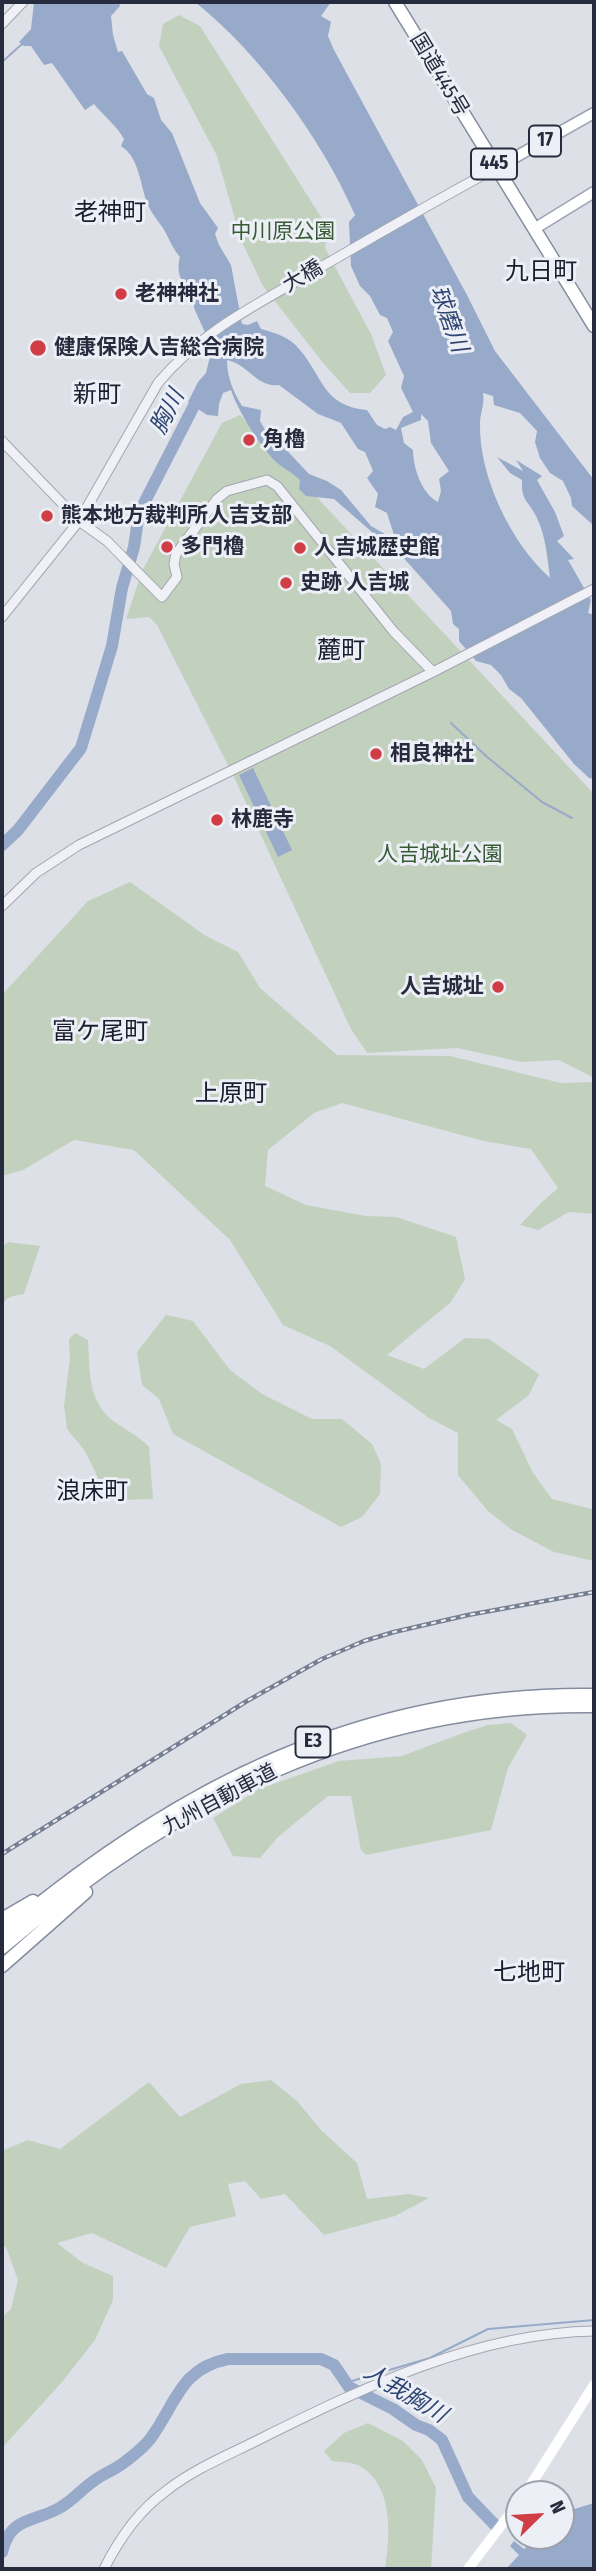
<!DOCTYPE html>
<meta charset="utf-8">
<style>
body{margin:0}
#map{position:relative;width:596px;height:2571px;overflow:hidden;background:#dde0e7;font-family:"Fira Sans Condensed",sans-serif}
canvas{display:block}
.frame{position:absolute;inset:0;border:4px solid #262c3e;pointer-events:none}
.north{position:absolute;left:505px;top:2480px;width:70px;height:70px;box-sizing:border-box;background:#eceff5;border:2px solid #9da1ac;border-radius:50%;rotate:66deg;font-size:19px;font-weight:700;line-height:28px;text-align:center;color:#262c3e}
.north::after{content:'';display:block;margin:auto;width:24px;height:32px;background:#d13d44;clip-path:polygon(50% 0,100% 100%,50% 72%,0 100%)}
</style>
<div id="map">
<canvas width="596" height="2571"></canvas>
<div class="frame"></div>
<div class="north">N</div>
</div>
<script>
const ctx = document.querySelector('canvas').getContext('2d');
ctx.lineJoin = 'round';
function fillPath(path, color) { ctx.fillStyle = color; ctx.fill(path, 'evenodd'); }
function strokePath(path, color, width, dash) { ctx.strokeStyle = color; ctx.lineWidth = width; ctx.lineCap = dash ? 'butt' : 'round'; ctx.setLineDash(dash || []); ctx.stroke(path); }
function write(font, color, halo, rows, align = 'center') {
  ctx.font = font + ' "Fira Sans Condensed","Noto Sans JP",sans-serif'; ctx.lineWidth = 6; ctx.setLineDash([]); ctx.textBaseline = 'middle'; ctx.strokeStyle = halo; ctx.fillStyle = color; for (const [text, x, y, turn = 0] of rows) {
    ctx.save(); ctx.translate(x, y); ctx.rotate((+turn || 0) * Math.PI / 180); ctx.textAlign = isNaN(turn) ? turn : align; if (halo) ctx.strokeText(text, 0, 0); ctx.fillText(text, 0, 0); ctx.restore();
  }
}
const green = new Path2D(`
 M179 15 200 26 328 228 325 248 371 334 386 375 370 393H350L324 364 263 286 241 240 217 156 159 46 163 24Z
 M240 415 594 794V1078L559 1060 522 1062 457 1048 367 1053 351 1029 233 775 157 625 149 617 126 619 142 571 222 423Z
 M130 882 206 936 238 952 260 988 337 1055 450 1056 561 1083 594 1082V1214L569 1212 538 1230 520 1225 541 1203 558 1188 531 1149 484 1141 342 1103 314 1113 268 1150 265 1186 306 1205 366 1216 396 1217 456 1237 465 1279 451 1302 387 1355 424 1369 465 1338 489 1339 539 1374 529 1395 496 1420 512 1429 533 1473 552 1499 591 1509 594 1508V1561L554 1552 512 1530 488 1511 458 1475V1433L429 1418 330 1346 283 1325 230 1240 134 1150 74 1140 23 1170 2 1176V995L88 901Z
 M8 1242 40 1246 24 1294C12 1296 3 1297 2 1310V1247Z
 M166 1315 193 1321 230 1370 262 1394 312 1419H342L372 1444 381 1464 380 1494 362 1517 341 1527 173 1434 159 1399 142 1385 137 1352Z
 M75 1333 88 1340C90 1370 87 1400 113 1421 126 1430 138 1436 149 1447L153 1499 120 1500 99 1480 85 1451 67 1429 64 1406 70 1358 69 1339Z
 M511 1723 527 1735 508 1768 491 1830 366 1855 361 1850 351 1796H328L278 1837 260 1858 233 1856 213 1818 259 1789 339 1761 402 1756 466 1732 488 1725Z
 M271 2080 297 2101 322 2131 357 2163 367 2199 409 2194 429 2198 395 2216 324 2235 285 2194 261 2199 245 2181 228 2184 236 2216 190 2227 166 2268 92 2233 57 2243 83 2263 113 2276V2300L95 2340 62 2382 2 2448V2317L11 2309 18 2280 6 2247H2V2151L28 2140 60 2149 149 2082 180 2117 241 2084Z
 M368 2423 403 2441 422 2460 436 2488 431 2569H385C390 2536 394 2486 360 2466 353 2462 340 2462 332 2461L324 2451 344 2433Z`);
const water = new Path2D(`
 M34 2H119L120 6 111 16 113 35 118 52 122 51 147 94 154 98 161 120 172 133 200 203 218 228 215 234 219 245 231 265 242 324 248 325 257 321 261 329C276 333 290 337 300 350 323 377 323 406 367 410L377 425 385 429 390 427 396 430 403 417 413 412 401 388 404 376 388 341 393 332 387 318 380 315 370 296 360 286 351 266 349 222 355 215C322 139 259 53 195 2H331L321 16 331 22 328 36 334 50 467 295 495 351 594 480V526L572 506 571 498 563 481 550 473 540 458 535 442 537 431 520 413 494 405 493 396 483 393C485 404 480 413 480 424 479 477 511 543 550 578 547 556 546 536 536 516 528 500 521 501 522 480L510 473 497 457 523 471 516 460 542 476 537 480 555 512 564 536 557 541 574 559 568 560 591 600 588 613 594 615V779L589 778 574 764 521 698 509 689 501 675 491 665 476 661 459 641V629L453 624 451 611 393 546 372 532 334 499 306 496 299 489 300 480C292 472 281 467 274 460 259 444 238 411 231 390L223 393 219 404 218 416 207 415 188 402 198 382 206 373 212 348 194 308V297C183 286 175 273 180 257 172 248 169 238 163 228 158 221 152 214 148 205 140 186 140 158 121 146L124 139C117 126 104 116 94 104L85 110 52 63 44 65 31 46H24L19 42 31 29ZM227 360C248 364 257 388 279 385L318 414 341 423 358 449 365 452 373 471 367 478 378 494 375 507 387 513 394 535 402 544 371 526 341 490 327 481 309 474 278 441 268 435 260 421 261 410 242 406C233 391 227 377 227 360ZM421 414 428 421 431 443 449 471 439 479 441 491 438 502C422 494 413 468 413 450L404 443 401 428 421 420Z
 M253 768 292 850 278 857 239 775Z
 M594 2503V2569H506L519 2555 510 2546 514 2541 524 2549 539 2536H561V2513Z`);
const stream = new Path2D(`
 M2 62 22 44
 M451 723 486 756 542 802 572 818
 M345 2383 430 2358 488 2329 594 2320`);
const river = new Path2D(`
 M2 845 18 830 81 748 112 646 122 588 134 547 139 513 201 392
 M2 2552C11 2515 35 2523 61 2507 73 2500 83 2488 95 2480 103 2474 114 2470 122 2464 133 2456 146 2446 153 2435 177 2400 182 2368 228 2359H321L334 2365 349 2387 393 2409 416 2425 429 2430 442 2440 468 2497 495 2525`);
const tertiary = new Path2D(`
 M2 24 23 2
 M2 441 79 521 107 541 162 597 177 577 174 564 176 554 217 499 227 491 267 480 277 486 394 632 433 672
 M2 617 79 521 158 383C202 331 251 308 309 274 371 238 433 202 496 168
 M2 906 36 873 79 845 433 672 594 589
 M104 2569C119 2539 138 2511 166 2491 195 2468 231 2454 264 2437 367 2386 477 2333 594 2331`);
const secondary = new Path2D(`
 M525 2494 594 2385
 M468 2569 519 2502`);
const primary = new Path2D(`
 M496 168 594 113
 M534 229 594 192`);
const trunk = new Path2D(`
 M395 2 594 326`);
const motorway = new Path2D(`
 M2 1919 33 1901
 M2 1934C177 1787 361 1692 594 1695
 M2 1948C175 1800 362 1703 594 1706
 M2 1966 86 1892`);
const rail = new Path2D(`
 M2 1854 247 1701 322 1659 364 1641 394 1632 468 1615 594 1592`);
const markers = [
 [121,294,7,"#d13d44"],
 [38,348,9,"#d13d44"],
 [249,440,7,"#d13d44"],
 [47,516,7,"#d13d44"],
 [167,547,7,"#d13d44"],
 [300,548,7,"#d13d44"],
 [286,583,7,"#d13d44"],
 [376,754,7,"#d13d44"],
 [217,820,7,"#d13d44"],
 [498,987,7,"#d13d44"]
];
const shields = [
 [545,141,32],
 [494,164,46],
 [313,1742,35]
];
const shieldNames = [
 ["17",545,141],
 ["445",494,164],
 ["E3",313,1742]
];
const streetNames = [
 ["国道445号",439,75,59],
 ["大橋",303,277,-30],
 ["九州自動車道",220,1800,-28]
];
const parkNames = [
 ["中川原公園",283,232],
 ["人吉城址公園",440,855]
];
const poiNames = [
 ["老神神社",135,294],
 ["健康保険人吉総合病院",54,348],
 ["角櫓",263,440],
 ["熊本地方裁判所人吉支部",61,516],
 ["多門櫓",181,547],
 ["人吉城歴史館",314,548],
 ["史跡 人吉城",300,583],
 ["相良神社",390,754],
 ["林鹿寺",231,820],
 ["人吉城址",484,987,"right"]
];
const waterNames = [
 ["球磨川",448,319,70],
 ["胸川",168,412,-63],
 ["人我胸川",405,2394,31]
];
const quarterNames = [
 ["老神町",110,213],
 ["九日町",541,272],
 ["新町",97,395],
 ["麓町",341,651],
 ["富ケ尾町",100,1032],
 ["上原町",231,1094],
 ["浪床町",92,1492],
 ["七地町",529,1973]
];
fillPath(green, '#c1d1be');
fillPath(water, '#97aac9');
strokePath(stream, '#97aac9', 2);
strokePath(river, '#97aac9', 12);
strokePath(tertiary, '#a2a6b1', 11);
strokePath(primary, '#9ca3b3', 13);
strokePath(trunk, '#848c9e', 15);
strokePath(motorway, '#848c9e', 15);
strokePath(tertiary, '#f0f1f6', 9);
strokePath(secondary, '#fff', 10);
strokePath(primary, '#fff', 10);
strokePath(trunk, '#fff', 12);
strokePath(motorway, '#fff', 12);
strokePath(rail, '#767e91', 4.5);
strokePath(rail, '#eceff5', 2, [5]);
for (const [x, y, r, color] of markers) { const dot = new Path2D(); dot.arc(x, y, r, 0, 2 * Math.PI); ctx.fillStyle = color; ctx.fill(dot); strokePath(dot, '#eceff5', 2.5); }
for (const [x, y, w] of shields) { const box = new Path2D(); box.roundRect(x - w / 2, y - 15.5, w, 31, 5); ctx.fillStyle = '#eceff5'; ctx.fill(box); strokePath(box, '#262c3e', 2); }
write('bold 19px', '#262c3e', null, shieldNames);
write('21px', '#262c3e', '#eceff5', streetNames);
write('21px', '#365a33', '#eceff5', parkNames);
write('bold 21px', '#262c3e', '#eceff5', poiNames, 'left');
write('italic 23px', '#2f4673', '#eceff5', waterNames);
write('24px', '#191e2f', '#eceff5', quarterNames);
</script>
